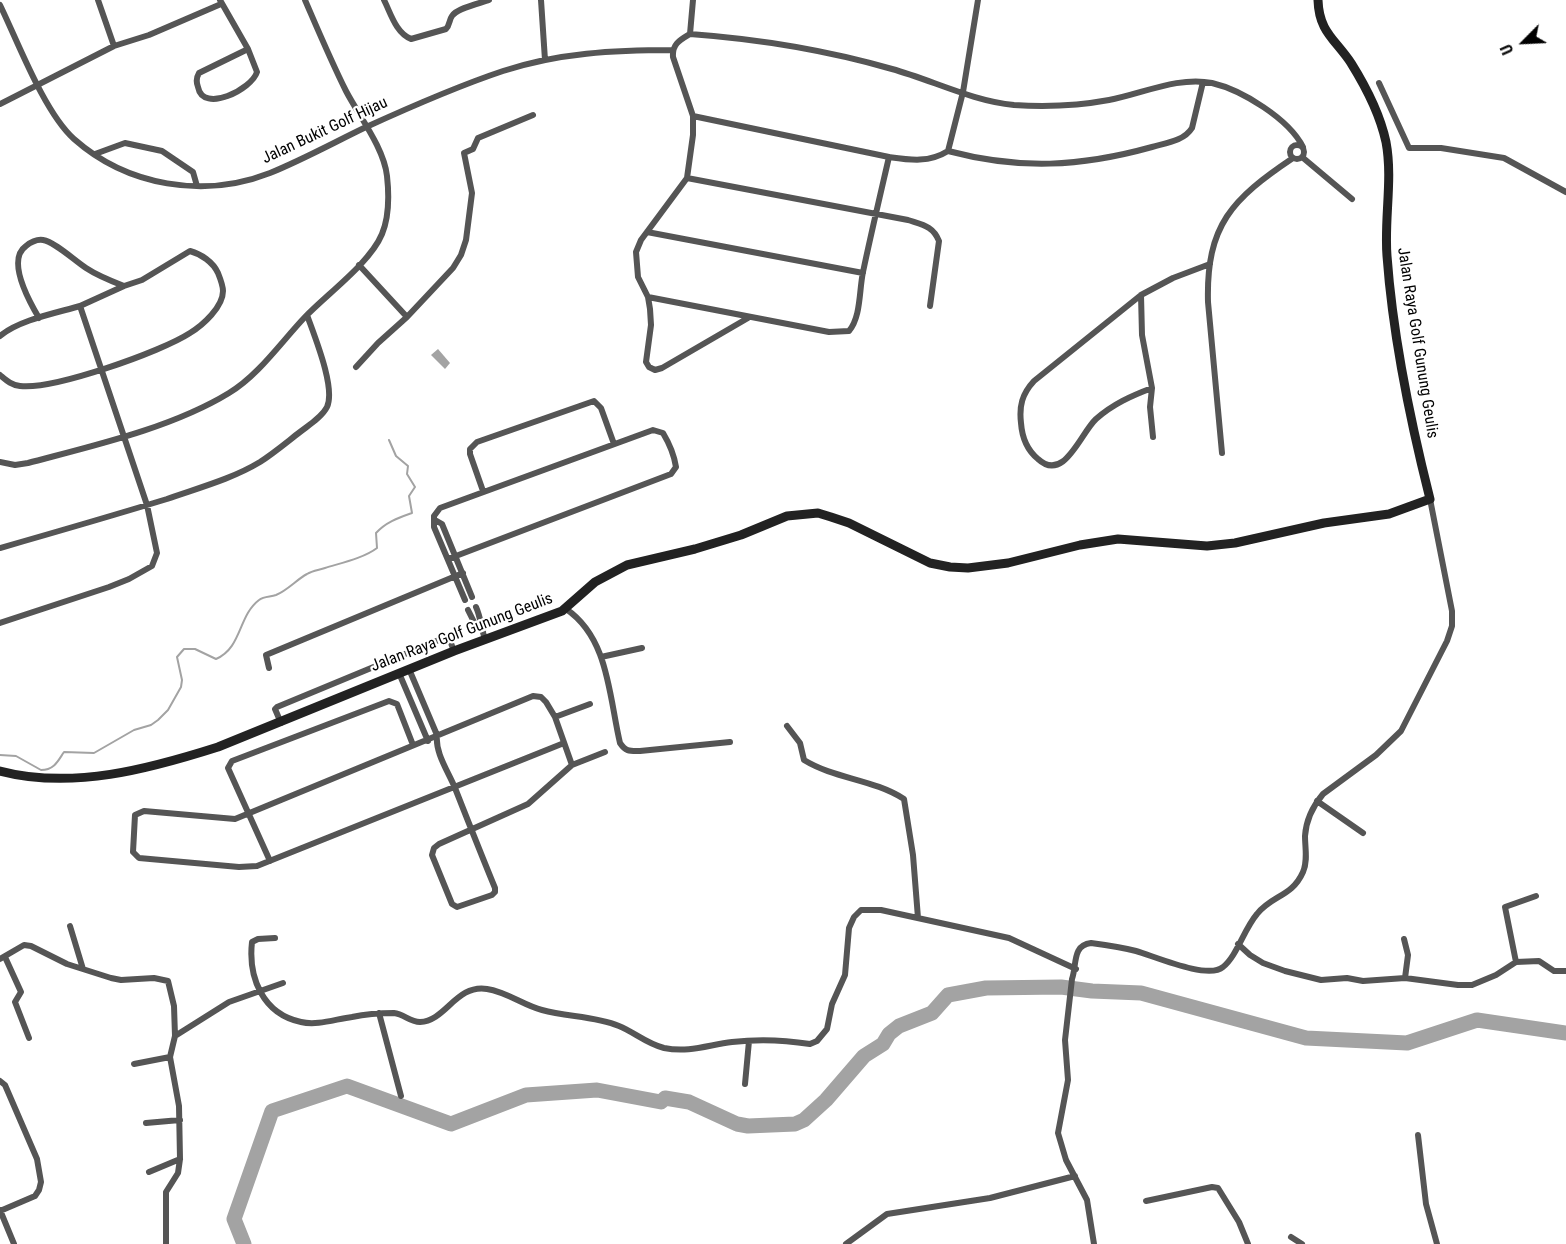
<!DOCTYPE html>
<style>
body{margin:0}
#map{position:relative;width:1566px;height:1244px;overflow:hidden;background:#fff;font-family:"Roboto Condensed",sans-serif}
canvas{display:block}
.north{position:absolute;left:1494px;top:12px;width:60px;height:60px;-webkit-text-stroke:4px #fff;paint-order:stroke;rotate:246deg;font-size:16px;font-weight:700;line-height:24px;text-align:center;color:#000}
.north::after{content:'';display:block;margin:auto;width:21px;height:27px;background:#000;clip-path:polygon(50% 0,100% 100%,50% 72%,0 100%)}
</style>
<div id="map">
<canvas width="1566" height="1244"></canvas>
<div class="north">U</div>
</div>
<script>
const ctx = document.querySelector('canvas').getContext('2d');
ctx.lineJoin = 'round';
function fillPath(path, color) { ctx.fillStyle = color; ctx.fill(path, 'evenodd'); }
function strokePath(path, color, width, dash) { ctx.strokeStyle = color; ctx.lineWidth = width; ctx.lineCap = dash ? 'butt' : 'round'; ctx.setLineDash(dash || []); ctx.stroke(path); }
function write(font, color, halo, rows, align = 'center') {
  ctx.font = font + ' "Roboto Condensed",sans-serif'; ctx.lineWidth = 4.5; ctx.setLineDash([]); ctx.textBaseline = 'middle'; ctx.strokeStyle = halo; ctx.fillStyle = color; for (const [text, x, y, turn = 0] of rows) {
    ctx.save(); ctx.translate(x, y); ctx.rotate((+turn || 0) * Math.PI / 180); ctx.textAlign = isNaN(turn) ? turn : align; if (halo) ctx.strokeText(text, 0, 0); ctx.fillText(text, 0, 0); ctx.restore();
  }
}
const water = new Path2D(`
 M438 349 450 363 445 369 431 355Z`);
const stream = new Path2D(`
 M0 755 16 756 41 770C55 770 59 759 64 752L94 753 134 730 151 725 158 720 168 710 181 687 182 680 177 657 184 649H195L216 659C242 648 238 616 259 600 264 596 270 597 276 595 288 590 296 580 307 574 312 571 319 570 325 568 341 563 364 558 377 548L376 533C386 522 398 518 412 513L409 496 415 487 407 474 408 466 396 456 389 440`);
const river = new Path2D(`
 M244 1244 234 1219 272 1111 347 1086 451 1124 526 1095 597 1090 661 1102 665 1098 689 1102 737 1124 748 1126 795 1124 804 1120 826 1100 864 1056 883 1044 889 1034 899 1026 932 1013 948 995 986 988 1061 987 1092 991 1141 993 1306 1038 1407 1043 1477 1020 1566 1033`);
const street = new Path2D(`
 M98 0 114 46
 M220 0 248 49 199 73C196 78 196 82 198 87 203 114 252 89 257 72L248 49
 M384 0C391 14 396 33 411 39L446 29C450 25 449 20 452 16 457 8 481 3 489 0
 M541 0 545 60
 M693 0 690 34C680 40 672 44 673 57L693 116V135L687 178 641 240 636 252 638 277 648 297 650 309 651 325 646 362 649 367 655 370 662 368 748 318
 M0 5C18 42 44 112 74 139 127 186 204 199 270 173 302 160 333 143 364 128 410 107 455 87 503 71 558 53 614 50 673 50
 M690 34C758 39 826 50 892 69 932 80 972 101 1014 105 1046 107 1077 106 1109 100 1142 94 1178 76 1212 83 1242 90 1289 119 1303 147
 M1379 83 1409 148H1441L1504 158 1566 192
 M0 104 114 46 149 35 221 4
 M693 116 889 157C910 160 929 163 948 151L963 92 978 0
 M1290 152a7 7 0 1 1 14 0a7 7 0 1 1-14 0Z
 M948 151C1020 170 1080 167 1152 147 1166 143 1184 141 1192 128L1203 82
 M95 154 125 143 162 151 193 172 197 186
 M1302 157 1352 199
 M687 178 908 220C923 225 933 226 939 241L930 306
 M647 232 863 273
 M359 265 407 317
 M1141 295 1142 335 1152 388 1150 407 1153 437
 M648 297 829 332 849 331C861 317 859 291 863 272 871 234 880 196 889 157
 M0 336C19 320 56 313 80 306
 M356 367 378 343 407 317 453 268 461 255 466 240 472 193 464 153 473 149 478 138 533 115
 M0 375C6 380 11 385 20 386 53 390 161 352 190 333 203 325 223 307 223 291 223 286 220 278 218 273 213 262 201 254 190 251L142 280 124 286
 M1152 388C1131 396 1113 404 1096 419 1080 434 1064 483 1038 459 1027 450 1022 437 1021 423 1019 406 1022 394 1034 381L1141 295 1173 278 1210 264
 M1222 453 1208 302C1206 225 1232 199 1293 158
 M0 462 15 465 28 463C92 446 172 428 229 393 258 376 282 341 305 317 327 294 370 263 382 234 389 217 389 194 387 176 384 148 359 116 346 91 331 61 318 30 305 0
 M483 491 470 454V449L477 442 594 401 601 408 614 444
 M435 520 442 524 472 597
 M0 548C56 532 111 516 167 499 198 488 232 479 260 462 274 453 287 442 300 432 309 425 322 417 327 407 336 388 314 335 307 315
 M448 559 671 474 676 467C674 454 669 443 663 433L653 430 440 508 434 516V527L465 600
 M476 607C481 618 481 628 485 639
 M566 609C609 638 609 697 620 743 626 752 630 751 640 751L730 742
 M468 610 476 626 483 631
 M0 623 109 587 129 579 152 566 157 553 147 505 80 306 124 286C111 281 98 276 86 268 75 261 55 242 43 240 36 239 31 242 26 246 6 260 29 301 39 318
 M601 657 642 648
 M269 668 266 655 463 573
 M409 669 437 735C435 753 448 771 455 788 468 821 481 854 495 888V892L492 895 457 907 452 904 432 855 434 848 439 844 528 804 572 765 605 752
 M399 673 428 741
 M555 717 590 704
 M281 723 275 709 277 707 446 637 449 638 454 651
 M787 726 800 743 804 760C835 779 873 779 904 799L913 855 918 918
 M564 743 257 866 239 867 139 858 133 852 135 815 144 811 235 819 533 696 541 697 546 702 555 717 572 765
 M1317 801 1363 833
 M270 861 228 768 232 761 389 701 397 704 413 745
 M70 926 83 969
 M275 938 258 939 252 942C248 978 263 1014 301 1022 317 1026 336 1019 352 1017 366 1014 380 1013 394 1013 404 1014 410 1022 420 1022 446 1021 456 984 487 989 507 992 523 1005 542 1010 567 1017 595 1016 619 1026 634 1032 647 1044 664 1048 689 1053 708 1045 732 1042 757 1039 785 1040 810 1044L817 1041 827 1029 832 1004 845 975 849 928 854 917 861 910H881L1009 938 1076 969
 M1404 939 1408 955 1405 978
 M1238 944 1250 955 1263 963 1285 971 1321 980 1347 978 1363 981 1405 978 1458 985H1472L1496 975 1516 962 1539 961 1554 971H1566
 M5 957 21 992 15 1002 29 1038
 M0 959 24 945 31 946 67 964 111 978 121 980 154 978 168 981 174 1006 175 1036 170 1057 179 1106 180 1159 178 1173 166 1192V1244
 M1516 962 1505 907 1536 896
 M379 1013 401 1096
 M175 1036 229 1002 283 983
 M134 1064 170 1057
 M0 1081 5 1085 37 1159 41 1182 39 1190 35 1196 0 1211
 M745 1084 749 1041
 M146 1123 180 1120
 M1418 1135 1426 1204 1437 1244
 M149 1172 180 1159
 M1146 1201 1212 1187 1218 1188 1239 1222 1248 1244
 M0 1210 14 1244
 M1291 1237 1302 1244
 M846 1244 887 1214 990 1198 1075 1176
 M1094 1244 1087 1200 1066 1160 1058 1133 1068 1080 1065 1040 1072 979C1077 965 1072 945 1091 943 1106 945 1121 947 1136 951 1154 956 1208 980 1223 967 1237 956 1244 929 1257 914 1272 895 1292 897 1303 872 1308 861 1305 848 1305 836 1306 821 1313 806 1323 794L1376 755 1401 731 1447 641 1452 626V611L1430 499`);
const secondary = new Path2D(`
 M0 771C72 790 149 769 218 747L454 651 562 611 595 582 627 565 695 549 741 535 787 516 818 513 831 517 849 523 930 563 950 567 968 568 1008 563 1080 545 1118 539 1207 546 1235 543 1324 523 1389 514 1430 499C1410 420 1393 339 1387 256 1384 219 1393 179 1386 142 1380 114 1366 87 1351 63 1335 39 1319 32 1318 0`);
const streetNames = [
 ["Jalan Bukit Golf Hijau",325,131,-25],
 ["Jalan Raya Golf Gunung Geulis",1417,343,81],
 ["Jalan Raya Golf Gunung Geulis",462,633,-21]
];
fillPath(water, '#a3a3a3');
strokePath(stream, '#a3a3a3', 2);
strokePath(river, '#a3a3a3', 15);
strokePath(street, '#555', 6);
strokePath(secondary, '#222', 9);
write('16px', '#000', '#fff', streetNames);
</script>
